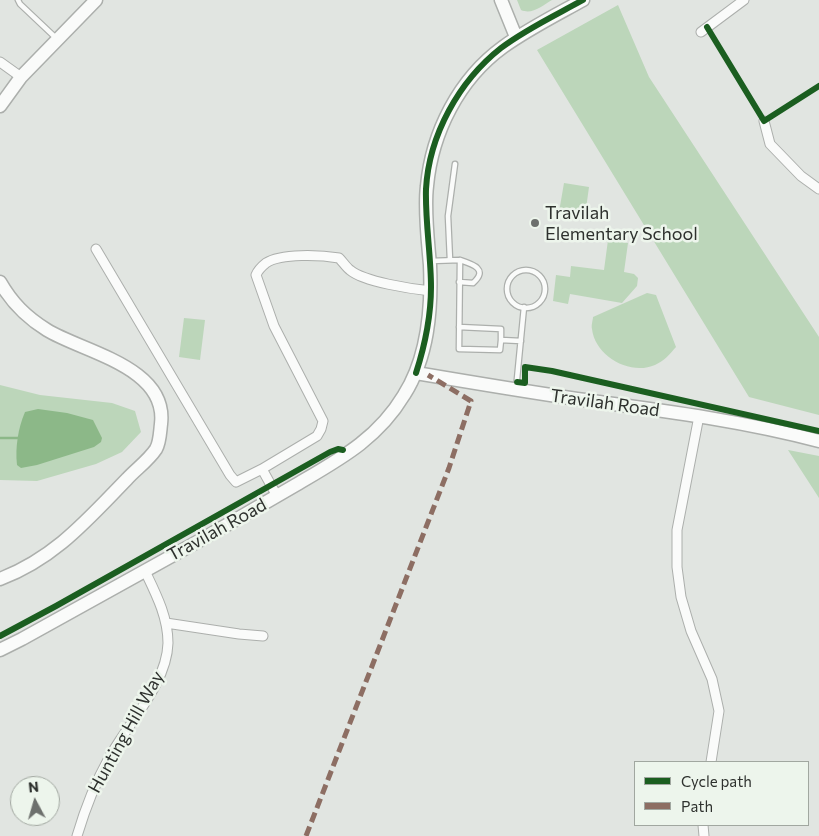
<!DOCTYPE html>
<style>
body{margin:0}
#map{position:relative;width:819px;height:836px;overflow:hidden;background:#e1e5e1;font-family:Commissioner,sans-serif}
canvas{display:block}
.legend{position:absolute;left:634px;top:761px;width:175px;height:65px;box-sizing:border-box;background:#edf5ec;border:1px solid #a1a7a0;margin:0;padding:6px 9px;list-style:none;font-size:15px;color:#2e312e}
.legend li{display:flex;align-items:center;gap:10px;height:25px}
.legend b{width:25px;border:1px solid #a1a7a0}
.north{position:absolute;left:10px;top:776px;width:50px;height:50px;box-sizing:border-box;background:#edf5ec;border:1px solid #a1a7a0;border-radius:50%;rotate:354deg;font-size:14px;font-weight:700;line-height:20px;text-align:center;color:#2e312e}
.north::after{content:'';display:block;margin:auto;width:18px;height:22px;background:#6d706d;clip-path:polygon(50% 0,100% 100%,50% 72%,0 100%)}
</style>
<div id="map">
<canvas width="819" height="836"></canvas>
<ul class="legend">
<li><b style="height:6px;background:#1b5e20"></b>Cycle path</li>
<li><b style="height:6px;background:#8d6e63"></b>Path</li>
</ul>
<div class="north">N</div>
</div>
<script>
const ctx = document.querySelector('canvas').getContext('2d');
ctx.lineJoin = 'round';
function fillPath(path, color) { ctx.fillStyle = color; ctx.fill(path, 'evenodd'); }
function strokePath(path, color, width, dash) { ctx.strokeStyle = color; ctx.lineWidth = width; ctx.lineCap = dash ? 'butt' : 'round'; ctx.setLineDash(dash || []); ctx.stroke(path); }
function write(font, color, halo, rows, align = 'center') {
  ctx.font = font + ' Commissioner,sans-serif'; ctx.lineWidth = 5; ctx.setLineDash([]); ctx.textBaseline = 'middle'; ctx.strokeStyle = halo; ctx.fillStyle = color; for (const [text, x, y, turn = 0] of rows) {
    ctx.save(); ctx.translate(x, y); ctx.rotate((+turn || 0) * Math.PI / 180); ctx.textAlign = isNaN(turn) ? turn : align; if (halo) ctx.strokeText(text, 0, 0); ctx.fillText(text, 0, 0); ctx.restore();
  }
}
const green = new Path2D(`
 M517 0H552C542 6 532 15 521 10Z
 M618 5 649 77 819 337V415L749 397 537 50Z
 M564 183 589 187 585 216 559 212Z
 M608 240 628 243 624 272 634 274 638 278 637 286 622 303 570 294 568 304 553 301 556 275 570 277 571 266 604 270Z
 M647 293 656 295 676 347C670 354 664 361 655 365 630 376 595 356 592 329 591 325 593 320 593 317Z
 M184 318 205 320 200 360 179 357Z
 M0 385 40 395 112 403 135 411 141 432 122 452 96 464 37 481 0 480Z
 M788 450 819 456V498Z`);
const water = new Path2D(`
 M38 409 67 413 93 420 102 438 101 442 94 447 37 465 21 468 17 465C15 448 18 428 25 412Z`);
const stream = new Path2D(`
 M0 438H18`);
const lane = new Path2D(`
 M18 0 20 4 56 38
 M450 260 448 216 455 164
 M431 261 460 260 459 349 500 350 501 340 521 341
 M507 289a19 19 0 1 1 38 0a19 19 0 1 1-38 0Z
 M459 282 473 283C489 269 472 264 460 260
 M459 327 501 329V340
 M516 389 524 307`);
const street = new Path2D(`
 M701 32 744 0
 M0 62 21 77
 M764 121 770 144 801 176 819 189
 M96 249 230 475 236 482 262 469 277 496
 M699 416 677 530V567L681 597 691 631 712 679 719 711 711 762
 M262 469 317 436 321 429 323 421 274 326 256 275C258 270 261 267 266 263 281 253 321 255 339 258 343 262 346 267 350 270 364 282 412 289 431 291
 M166 623 239 634 263 636
 M703 825 704 836
 M77 836C85 809 95 783 109 758 128 723 167 684 168 643 168 617 156 594 145 571`);
const secondary = new Path2D(`
 M501 0 516 37
 M0 106 21 77 96 0
 M0 282C12 303 26 317 47 330 83 352 168 367 161 424 160 432 160 442 156 449 148 461 136 469 127 479 87 520 55 558 0 579
 M416 373C469 382 523 391 577 399 658 410 739 420 819 441
 M0 650 22 639C83 605 144 571 206 537 235 520 265 503 294 486 338 460 377 440 404 395 428 357 432 310 430 265 428 241 424 210 427 186 432 132 459 79 503 47 528 29 556 15 583 0`);
const quiet = new Path2D(`
 M306 836 449 468 471 401 428 375`);
const cycleway = new Path2D(`
 M707 27 764 121 819 86
 M416 373C425 345 431 317 431 287 431 255 425 221 426 189 429 135 459 81 501 48 526 29 556 15 583 0
 M517 382 525 383V367L552 371 819 431
 M0 636 56 606 330 452 338 449 343 450`);
const markers = [
 [535,223,5,"#6d706d"]
];
const poiNames = [
 ["Travilah",545,213],
 ["Elementary School",545,234]
];
const streetNames = [
 ["Travilah Road",605,403,8],
 ["Travilah Road",217,530,-29],
 ["Hunting Hill Way",126,732,-61]
];
fillPath(green, '#bcd6ba');
fillPath(water, '#8cb888');
strokePath(stream, '#8cb888', 2.5);
strokePath(lane, '#acafac', 7);
strokePath(street, '#acafac', 11);
strokePath(secondary, '#acafac', 15);
strokePath(lane, '#fafbfa', 4.5);
strokePath(street, '#fafbfa', 9);
strokePath(secondary, '#fafbfa', 12);
strokePath(quiet, '#8d6e63', 5, [10, 5]);
strokePath(cycleway, '#1b5e20', 6);
for (const [x, y, r, color] of markers) { const dot = new Path2D(); dot.arc(x, y, r, 0, 2 * Math.PI); ctx.fillStyle = color; ctx.fill(dot); strokePath(dot, '#edf5ec', 2); }
write('18px', '#2e312e', '#edf5ec', poiNames, 'left');
write('18px', '#2e312e', '#edf5ec', streetNames);
</script>
